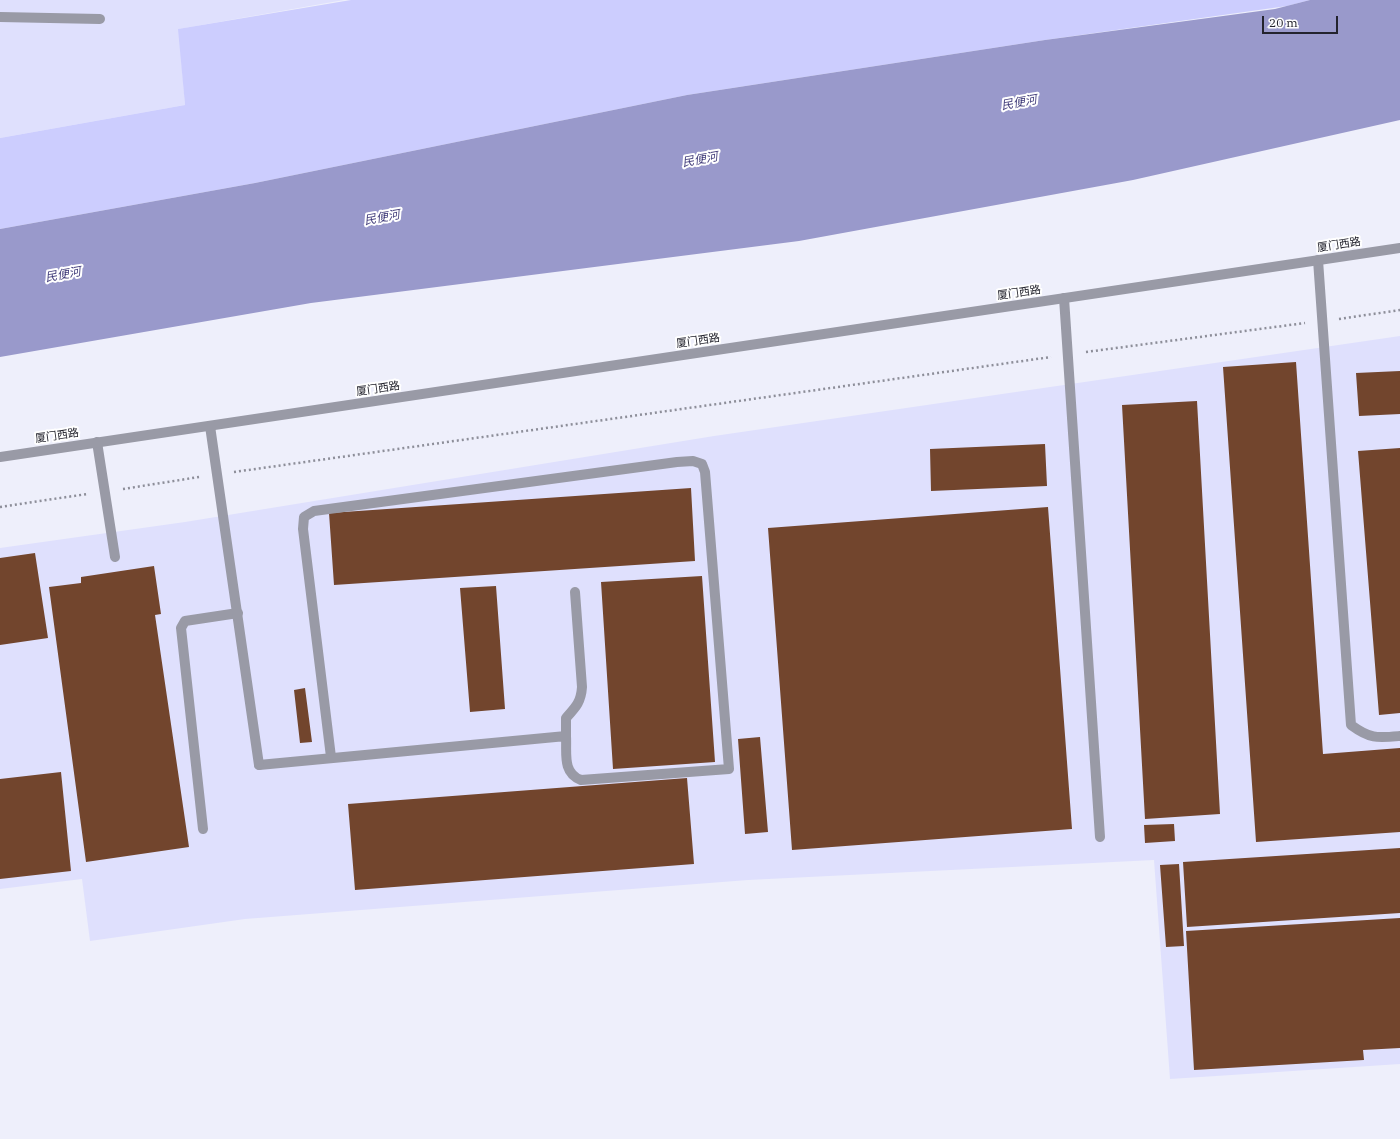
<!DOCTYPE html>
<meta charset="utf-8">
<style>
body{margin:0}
#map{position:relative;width:1400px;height:1139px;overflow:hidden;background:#eeeffb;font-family:"IBM Plex Serif",serif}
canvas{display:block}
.scale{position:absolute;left:1262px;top:16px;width:76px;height:18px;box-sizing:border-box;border:2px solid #23232d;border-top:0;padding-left:5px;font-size:12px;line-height:14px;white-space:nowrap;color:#23232d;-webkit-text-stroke:3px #fff;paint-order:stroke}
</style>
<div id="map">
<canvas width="1400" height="1139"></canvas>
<div class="scale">20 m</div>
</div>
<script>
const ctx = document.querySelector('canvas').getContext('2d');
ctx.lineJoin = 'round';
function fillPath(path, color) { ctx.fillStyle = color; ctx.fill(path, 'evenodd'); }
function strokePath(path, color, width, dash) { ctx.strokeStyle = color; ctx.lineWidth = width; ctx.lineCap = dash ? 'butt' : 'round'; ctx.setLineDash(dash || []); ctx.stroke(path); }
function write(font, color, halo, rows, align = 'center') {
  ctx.font = font + ' "IBM Plex Serif","Noto Sans SC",serif'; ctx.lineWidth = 4; ctx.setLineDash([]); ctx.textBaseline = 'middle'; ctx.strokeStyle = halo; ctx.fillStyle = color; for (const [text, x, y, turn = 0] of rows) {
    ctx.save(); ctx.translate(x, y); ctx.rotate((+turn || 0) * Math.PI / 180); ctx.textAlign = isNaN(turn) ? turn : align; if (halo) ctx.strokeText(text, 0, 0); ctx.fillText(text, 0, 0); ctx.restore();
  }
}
const built = new Path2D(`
 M0 0H344L179 29 185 105 0 138Z
 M1400 336V1064L1170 1079 1154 860 748 880 245 919 90 941 82 879 0 889V548L185 522 714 436Z`);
const green = new Path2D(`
 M351 0H1310L1287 6 1045 40 687 95 255 183 0 229V138L185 105 178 29Z`);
const water = new Path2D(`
 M1310 0H1400V120L1133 180 799 241 311 303 0 357V229L255 183 687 95 1045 40 1275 9Z`);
const building = new Path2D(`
 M1296 362 1323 754 1400 748V832L1256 842 1223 367Z
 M1400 371V414L1359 416 1356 373Z
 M1197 401 1220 814 1145 819 1122 405Z
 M1045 444 1047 486 931 491 930 449Z
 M1400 448V713L1379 715 1358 451Z
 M691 488 695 561 334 585 329 513Z
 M1048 507 1072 829 792 850 768 528Z
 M35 553 48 638 0 645V558Z
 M154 566 161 614 155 615 189 847 86 862 49 587 81 583V577Z
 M702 576 715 762 613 769 601 582Z
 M496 586 505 709 470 712 460 588Z
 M305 688 312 742 300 743 294 690Z
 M760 737 768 832 745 834 738 739Z
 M61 772 71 871 0 879V779Z
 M687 778 694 864 355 890 348 804Z
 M1174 824 1175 841 1145 843 1144 825Z
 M1400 848V913L1187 927 1183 862Z
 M1179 864 1184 946 1166 947 1160 865Z
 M1400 918V1048L1363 1050 1364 1060 1194 1070 1186 931Z`);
const path = new Path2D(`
 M1339 319 1400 310
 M1086 352 1305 323
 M234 472 1051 357
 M123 489 199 477
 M0 507 87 494`);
const service = new Path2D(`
 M0 17 100 19
 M1318 260 1351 725C1370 739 1377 738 1400 736
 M1064 298 1100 837
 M97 442 115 557
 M566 736V718C576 707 581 702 582 687L575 592
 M259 765 566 736C567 753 562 773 581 780L729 769 705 472 702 464 693 461 677 462 314 511 304 517 303 529 331 757
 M203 829 181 628 185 621 238 613`);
const minor = new Path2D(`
 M210 426 259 765`);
const tertiary = new Path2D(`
 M0 457 1400 248`);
const streetNames = [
 ["厦门西路",1339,245,-9],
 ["厦门西路",1019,293,-8],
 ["厦门西路",698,341,-8],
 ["厦门西路",378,389,-8],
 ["厦门西路",57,436,-8]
];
const waterNames = [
 ["民便河",1019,103,-10],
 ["民便河",700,160,-10],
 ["民便河",382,218,-10],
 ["民便河",63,275,-10]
];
fillPath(built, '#dfe0fd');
fillPath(green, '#cccdfe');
fillPath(water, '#9999cb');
fillPath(building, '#72452d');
strokePath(path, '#8d8e99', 2.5, [2, 3]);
strokePath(service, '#999aa6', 10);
strokePath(minor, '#999aa6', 10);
strokePath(tertiary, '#999aa6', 10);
write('11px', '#23232d', '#fff', streetNames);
write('italic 12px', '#413c7a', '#fff', waterNames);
</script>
